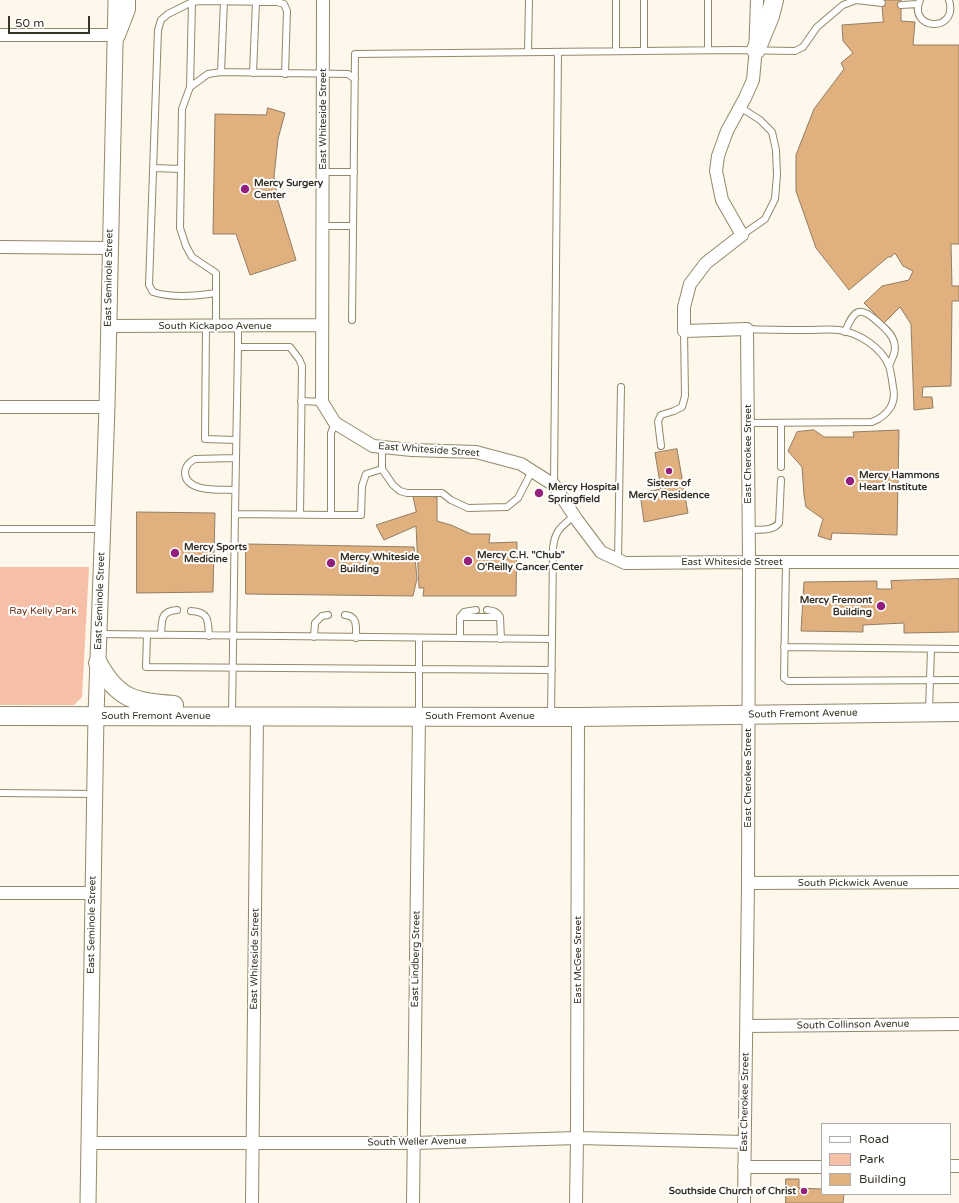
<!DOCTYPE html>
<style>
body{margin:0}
#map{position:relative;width:959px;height:1203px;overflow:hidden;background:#fdf8eb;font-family:"Varela Round",sans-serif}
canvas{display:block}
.legend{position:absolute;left:821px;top:1123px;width:130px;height:72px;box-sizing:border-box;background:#fff;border:1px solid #afada8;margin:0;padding:5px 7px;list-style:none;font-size:12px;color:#373326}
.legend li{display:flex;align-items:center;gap:8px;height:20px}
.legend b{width:20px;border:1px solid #afada8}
.scale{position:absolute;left:8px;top:16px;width:82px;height:18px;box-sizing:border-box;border:2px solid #373326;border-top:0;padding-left:5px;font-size:12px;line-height:14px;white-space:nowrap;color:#373326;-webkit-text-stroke:3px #fff;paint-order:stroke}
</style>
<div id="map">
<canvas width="959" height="1203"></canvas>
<ul class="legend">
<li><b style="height:5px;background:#fff"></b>Road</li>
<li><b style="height:11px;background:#f6c0a8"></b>Park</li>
<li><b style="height:11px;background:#e0b17f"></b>Building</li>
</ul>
<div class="scale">50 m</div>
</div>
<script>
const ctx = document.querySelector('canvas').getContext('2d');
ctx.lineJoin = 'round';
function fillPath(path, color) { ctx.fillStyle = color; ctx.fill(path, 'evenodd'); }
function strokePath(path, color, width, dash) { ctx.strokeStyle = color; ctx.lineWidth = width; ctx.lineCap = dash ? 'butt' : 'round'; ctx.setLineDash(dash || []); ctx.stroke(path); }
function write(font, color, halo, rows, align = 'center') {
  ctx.font = font + ' "Varela Round",sans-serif'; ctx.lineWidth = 4; ctx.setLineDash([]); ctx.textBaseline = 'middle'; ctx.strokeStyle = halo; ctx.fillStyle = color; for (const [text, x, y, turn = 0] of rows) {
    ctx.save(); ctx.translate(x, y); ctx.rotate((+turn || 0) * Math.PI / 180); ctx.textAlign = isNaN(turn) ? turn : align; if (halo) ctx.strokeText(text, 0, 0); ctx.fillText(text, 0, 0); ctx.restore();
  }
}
const green = new Path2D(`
 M0 567H89L82 697 74 705H0Z`);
const building = new Path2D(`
 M882 0H901V21L915 22 913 45H959V244H951L952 286H959V301H952L951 386 923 387 922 397H932L933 408 914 410 911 324 900 307 884 323 864 303 882 286 909 280 913 271 903 266 895 253 891 257H888L849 290 816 248 796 191V155L814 109 844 69 841 63 853 53 843 41 842 25 883 22Z
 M268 108 285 113 278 139 274 177 278 201 296 260 250 275 236 234H213L215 114 266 115Z
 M814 430 824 437H854L853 432 899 430 897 535 832 533 831 540 818 536 823 519 806 507 804 495 802 467 788 451 797 432Z
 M677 449 688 513 644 522 640 493 661 489 655 453Z
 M413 495 437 497V521L451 525 471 534H490L489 543 517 542 516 596H423L424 588H419L416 526 384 540 376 525 416 512Z
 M137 512 215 513 213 592 137 593Z
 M246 544 414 547 417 579 413 596 246 594Z
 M959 579V632L904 633V623L863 625V632L801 631 804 582 877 581V589H892L891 581Z
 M786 1179H799V1188L822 1189V1194H844L843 1203H786Z`);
const service = new Path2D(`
 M920 0C907 30 959 34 949 0
 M901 5 918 4
 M708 50V0
 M616 51V0
 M644 51V0
 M528 52 529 0
 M221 72 224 1
 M253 73 256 2
 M190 87 192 2
 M740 107 760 120 772 132 776 150 777 175 775 199 765 219 742 235
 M153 168 181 169
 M323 172H354
 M322 226H353
 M216 293C197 296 171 298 153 292L149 285 158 30 161 20 168 14 192 2 201 1 277 2 284 4 287 11 285 74
 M352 320 355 54 735 50 795 51 803 47 817 27 843 5 856 0 882 3
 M206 326 205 439 236 440
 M216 326V273L192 257 186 246 180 228 182 109 190 87 208 74 221 72 348 74 355 79
 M747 329C768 330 788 330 808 330 818 330 829 329 839 330 859 333 881 347 889 366 891 372 892 380 893 387 897 404 887 416 872 422L748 423
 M845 332C854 309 860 305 879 323 885 328 892 334 894 342 897 351 892 358 889 366
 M238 347V326
 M301 401 322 402
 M661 446 658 421 661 415 674 411 682 407 685 396 684 331
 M382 447V469L393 485 400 491 407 493H442L451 500 468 508 507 507 518 498 532 471
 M781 467V423
 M554 485 558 52
 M235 490C221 489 186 493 185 473 185 466 189 462 195 459L236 458
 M300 514 302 366 299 359 290 347H238L235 514 331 515V433L335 423
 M331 515H361L362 486 366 474 382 469
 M0 529H102
 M749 530C759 529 772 532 779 523L781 480
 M618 560 621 387
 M786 562 784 678 788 681 959 680
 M487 610C493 611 497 611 500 617
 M191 611C209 612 208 620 209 636
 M345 615C358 616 356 627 356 638
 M460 617 464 612 476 610
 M99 634 552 639 551 716
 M147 635 146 667 552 670
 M161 635C162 621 160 611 177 610
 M314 637 315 623 322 616 328 615
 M419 638V714
 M460 638V617H500L501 639
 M552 639 553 548C555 530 561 527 574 516
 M784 647 959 649
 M929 711 931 649
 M232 714 235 514
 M0 793 94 794`);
const minor = new Path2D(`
 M323 0 322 402 335 423 373 446 412 450 476 452 521 464 554 485 577 520 601 552 625 563 749 562H959
 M0 35H116
 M0 247 110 248
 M108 326 322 325
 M0 407H107
 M748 883 959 882
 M0 893H93
 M747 1026 959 1024
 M90 1143H414L577 1138 745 1142
 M950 1166H959
 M744 1167H822
 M252 1203 257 716
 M413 1203 419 716
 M576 1203 577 1138 578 717
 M744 1203 748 883 749 562 747 329 684 331V307L690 284 706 263 742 235 722 200 716 171 718 156 727 131 745 98 753 80 755 58 757 0`);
const tertiary = new Path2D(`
 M88 1203 96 715 107 407 116 0`);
const secondary = new Path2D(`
 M116 35 126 9V0
 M756 50 770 16 774 0
 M98 663C118 700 135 702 174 705
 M0 716 578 717 959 712`);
const markers = [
 [245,189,5,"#94207e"],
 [669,471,4,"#94207e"],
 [850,481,5,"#94207e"],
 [539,493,5,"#94207e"],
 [175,553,5,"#94207e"],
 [468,561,5,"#94207e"],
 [331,563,5,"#94207e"],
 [881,606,5,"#94207e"],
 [804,1191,4,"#94207e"]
];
const streetNames = [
 ["East Whiteside Street",323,119,-90],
 ["East Seminole Street",109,278,-89],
 ["South Kickapoo Avenue",215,326],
 ["East Whiteside Street",429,450,4],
 ["East Cherokee Street",748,454,-90],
 ["East Whiteside Street",732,562],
 ["East Seminole Street",100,601,-88],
 ["South Fremont Avenue",803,714,-1],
 ["South Fremont Avenue",156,716],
 ["South Fremont Avenue",480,716],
 ["East Cherokee Street",748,778,-90],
 ["South Pickwick Avenue",853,883],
 ["East Seminole Street",92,925,-89],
 ["East Whiteside Street",255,959,-89],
 ["East Lindberg Street",416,959,-89],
 ["East McGee Street",578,960,-90],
 ["South Collinson Avenue",853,1025,-1],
 ["East Cherokee Street",745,1102,-89],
 ["South Weller Avenue",417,1142,-1]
];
const poiNames = [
 ["Mercy Surgery",254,183],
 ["Center",254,195],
 ["Mercy Hammons",859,475],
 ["Heart Institute",859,487],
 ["Sisters of",669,483,"center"],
 ["Mercy Residence",669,495,"center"],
 ["Mercy Hospital",548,487],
 ["Springfield",548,499],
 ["Mercy Sports",184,547],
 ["Medicine",184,559],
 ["Mercy C.H. \"Chub\"",477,555],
 ["O'Reilly Cancer Center",477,567],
 ["Mercy Whiteside",340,557],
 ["Building",340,569],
 ["Mercy Fremont",872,600,"right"],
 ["Building",872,612,"right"],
 ["Southside Church of Christ",796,1191,"right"]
];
const parkNames = [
 ["Ray Kelly Park",43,611]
];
fillPath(green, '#f6c0a8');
fillPath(building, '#e0b17f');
strokePath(building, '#937c64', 1);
strokePath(service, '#94886a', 8);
strokePath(minor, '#94886a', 14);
strokePath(tertiary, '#94886a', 17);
strokePath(secondary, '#94886a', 20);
strokePath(service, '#fff', 6);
strokePath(minor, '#fff', 12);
strokePath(tertiary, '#fff', 15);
strokePath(secondary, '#fff', 18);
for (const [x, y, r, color] of markers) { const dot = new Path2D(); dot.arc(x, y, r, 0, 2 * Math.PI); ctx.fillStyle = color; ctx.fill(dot); strokePath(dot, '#fff', 1.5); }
write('10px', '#373326', '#fff', streetNames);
write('bold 10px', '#373326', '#fff', poiNames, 'left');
write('10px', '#692f12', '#fff', parkNames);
</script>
